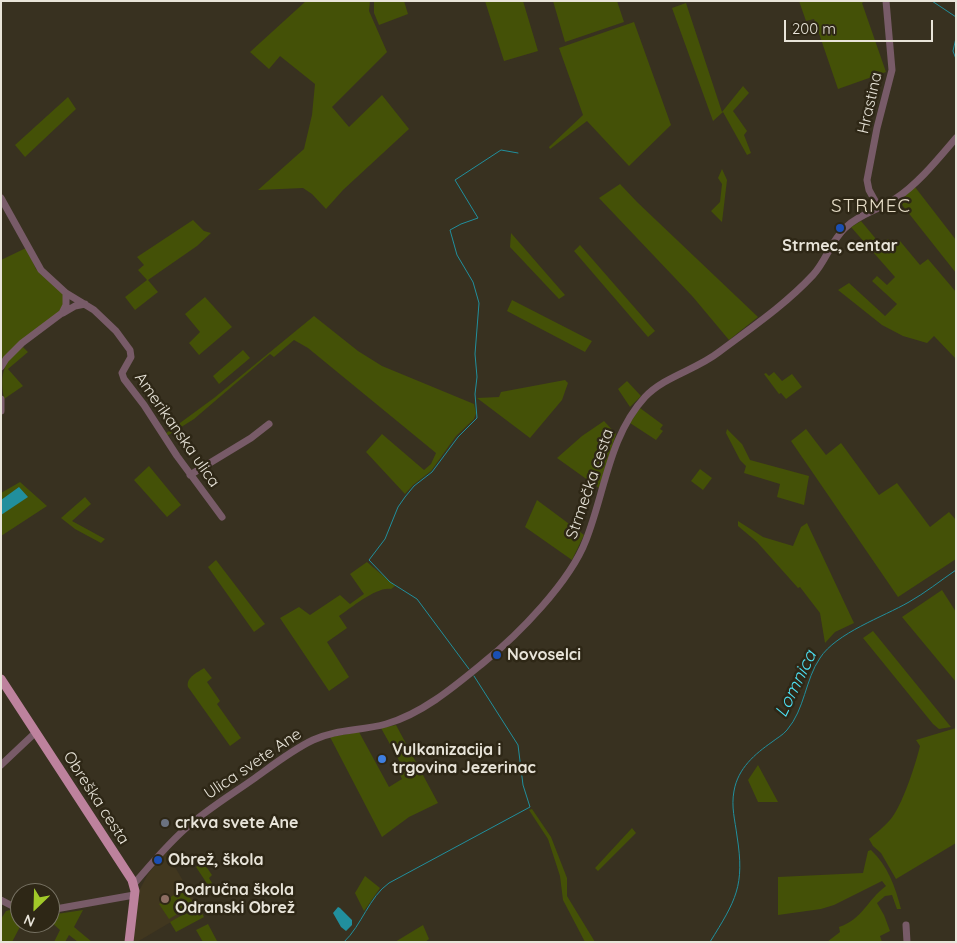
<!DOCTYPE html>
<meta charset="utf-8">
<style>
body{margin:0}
#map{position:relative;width:957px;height:943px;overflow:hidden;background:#383120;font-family:Quicksand,sans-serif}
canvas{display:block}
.frame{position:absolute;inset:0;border:2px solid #e8e4d9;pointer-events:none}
.north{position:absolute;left:10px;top:883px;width:50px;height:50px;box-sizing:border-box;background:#2e2716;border:1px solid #787364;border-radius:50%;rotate:204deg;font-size:14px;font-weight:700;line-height:20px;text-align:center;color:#e8e4d9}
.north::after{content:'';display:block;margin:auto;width:18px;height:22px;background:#a1c929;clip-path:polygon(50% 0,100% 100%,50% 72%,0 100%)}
.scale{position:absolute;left:784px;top:20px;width:149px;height:22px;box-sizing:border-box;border:2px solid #e8e4d9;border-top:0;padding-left:6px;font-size:15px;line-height:18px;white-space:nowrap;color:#e8e4d9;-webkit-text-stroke:4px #2e2716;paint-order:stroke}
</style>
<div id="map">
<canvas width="957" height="943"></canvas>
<div class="frame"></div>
<div class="north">N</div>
<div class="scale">200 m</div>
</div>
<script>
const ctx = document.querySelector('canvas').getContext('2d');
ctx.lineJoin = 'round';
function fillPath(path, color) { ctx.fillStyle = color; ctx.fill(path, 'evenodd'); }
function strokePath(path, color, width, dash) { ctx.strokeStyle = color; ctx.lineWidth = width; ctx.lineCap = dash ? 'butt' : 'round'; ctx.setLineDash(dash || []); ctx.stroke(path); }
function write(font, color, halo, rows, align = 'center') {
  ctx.font = font + ' Quicksand,sans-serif'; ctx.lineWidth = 5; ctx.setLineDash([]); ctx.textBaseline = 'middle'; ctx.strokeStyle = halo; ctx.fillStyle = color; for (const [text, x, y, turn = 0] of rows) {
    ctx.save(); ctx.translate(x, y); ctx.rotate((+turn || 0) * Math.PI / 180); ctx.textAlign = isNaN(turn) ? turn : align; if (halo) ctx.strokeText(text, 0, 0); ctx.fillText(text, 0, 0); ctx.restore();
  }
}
const built = new Path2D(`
 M166 852 198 906 137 942H133L139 891 148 874Z`);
const green = new Path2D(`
 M306 1H370L369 11 387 52 332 107 349 127 382 95 409 129 343 190 326 209 312 194 303 188 258 190 304 149 312 115 315 84 280 56 269 69 250 52Z
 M374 1H404L408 14 379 25 374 13Z
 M485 1H523L538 51 504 61Z
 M553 1H617L624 22 565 42Z
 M799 1H865L862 3 886 72 838 89 814 19 806 21Z
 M686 3 722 112 743 86 749 93 733 111 747 131 744 135 751 153 747 155 723 112 713 121 672 8Z
 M634 22 671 125 629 166 587 121 550 149 549 147 583 115 559 48Z
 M68 97 76 109 25 157 15 145Z
 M722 169 727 180 722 222 711 211 720 202 722 184 718 178Z
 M620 184 637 202 758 317 729 340 693 297 599 198Z
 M915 187 956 240V273L899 201Z
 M193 220 204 231 211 233 197 246 148 280 158 292 135 310 125 297 147 280 138 270 144 265 137 257Z
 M861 221 881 245 888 239 895 246 900 241 920 265 928 259 956 292V359L934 336 927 343 903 336 882 325 838 290 849 283 885 316 897 304 872 281 877 276 887 285 895 277 851 227Z
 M511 233 565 295 559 299 510 247Z
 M580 245 655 331 648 337 574 251Z
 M26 248 36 269 63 293V305L59 312 1 362V260Z
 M205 297 232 327 199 355 189 343 200 332 185 314Z
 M512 300 592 341 585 352 507 311Z
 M314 316 358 351 382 366 474 404 476 413 474 419 456 436 431 471 413 485 405 494 366 452 382 434 424 470 431 464 436 453 308 348 294 340 274 357 270 354 194 419 167 436 165 434 214 398Z
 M23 347 28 352 8 369 23 386 4 399C0 375 2 362 23 347Z
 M243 350 250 358 219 384 213 376Z
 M774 372 782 381 792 374 802 387 786 399 781 393 779 394 764 374 766 373 769 376Z
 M565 380 568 383 562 400 530 438 477 398 499 397 501 392Z
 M627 381 641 396 630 407 618 389Z
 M640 408 663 425 660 429 663 431 656 440 630 423Z
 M604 421 616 434 599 488 557 458 582 436Z
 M727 429 742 444 750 460 809 476 804 505 777 497 780 484 744 473 746 466 740 460 726 433Z
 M806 429 826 455 841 443 879 495 897 483 930 527 949 512 956 520V559L898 597 791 441Z
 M149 466 181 505 167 517 134 480Z
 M700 469 712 478 703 490 691 481Z
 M20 482 47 506 1 536V493Z
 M85 497 91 504 72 521 105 539 101 543 75 529 61 518Z
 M537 500 584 535 572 560 525 527Z
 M738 521 763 537 793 546 801 527 807 523 854 623 835 632 825 643 820 613 800 587 798 588 757 542 738 526Z
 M216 560 265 624 254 632 208 567Z
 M367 562 395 586 391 589C377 586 351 608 339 616L347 628 327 642 349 677 329 691 280 618 299 607 310 615 340 595 350 604 364 594 350 574Z
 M942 590 956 612V682L902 617Z
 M873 631 951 727 939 729 933 724 863 638Z
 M204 668 212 678 207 682 220 701 217 704 241 738 230 746 188 687C186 677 197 673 204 668Z
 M396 725 438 803 409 817 382 837 330 737 359 732 389 787 402 779 396 767 401 764 381 728Z
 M956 728V843L896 879 881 853 873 846 869 839C876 833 884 827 890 820 902 807 916 763 920 746L916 740Z
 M758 765 778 802H758L748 780Z
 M532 809 551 837 567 878V896L595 942H585L563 900 560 876 548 839 529 810Z
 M632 828 636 833 598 871 595 868Z
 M871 850C888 866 895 886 901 909H897L892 895 885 896 877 903 884 915 890 931 880 936 882 942H827L840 932 839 927C863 919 867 900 886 886L882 881 834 905 821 909 778 915V877L863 873 868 851Z
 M203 862 212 875 209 878 212 883 208 885 196 867Z
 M365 876 380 888 364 911 355 893Z
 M184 889 194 904 169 919 159 904Z
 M198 906 204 917 176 932 170 922Z
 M10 910 20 914V923H22L12 942H1V919L6 911Z
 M83 910 74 927 92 942H78L69 935 65 942H54L60 930 50 921V915Z
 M208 924 217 941V942H203L196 930Z
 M423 925 429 939 425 942H395Z`);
const water = new Path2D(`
 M19 487 28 497 1 515V500Z
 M338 907 340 908 352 920V925L346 931 341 927 333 913Z`);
const stream = new Path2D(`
 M932 1 956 17
 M956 38 953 51 956 59
 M469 669 417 599 390 582 369 560 385 539 398 507 405 497 414 486 432 472 458 437 477 418 475 394 477 377 475 354 479 303 473 282 457 255 450 230 461 224 478 218 455 180 501 150 518 153
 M344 942C362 925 369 897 389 883L530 807 523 785 518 745 474 676
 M710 942C736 900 745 886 737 836 735 820 731 807 734 791 738 768 755 754 772 742 777 738 783 735 787 730 805 709 805 680 820 658 836 633 883 617 909 602 925 593 940 581 956 570`);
const minor = new Path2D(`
 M1 198 41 270 66 293 94 310 116 331 127 346 130 350 131 357 122 373 124 379 144 405 177 456 222 517
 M879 208 869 190 867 180 877 128 892 70 886 1
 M63 313 75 306 85 304
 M1 367 6 359 22 343 62 313 66 305V293
 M1 399V411
 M190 475 251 438 269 424
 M1 765 36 732
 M134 884C150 865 166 846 185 829 206 810 231 795 255 778 273 765 292 750 313 740 336 729 361 731 386 724 422 714 455 686 483 663 518 635 570 582 586 540 605 492 609 436 645 397 665 376 696 370 719 352 751 328 785 305 813 275 826 261 831 241 845 228 859 214 879 210 895 199 918 184 938 159 956 138
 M1 900 20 910
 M50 910 134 895
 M906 925 907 942`);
const major = new Path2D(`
 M1 679 132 880 135 891 129 942`);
const markers = [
 [840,228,5,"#1a4fb4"],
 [497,655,5,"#1a4fb4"],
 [382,759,5,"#3f7fe0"],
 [165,823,5,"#6b7280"],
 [158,860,5,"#1a4fb4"],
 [165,899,5,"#8d6e63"]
];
const streetNames = [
 ["Hrastina",870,103,-77],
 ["Amerikanska ulica",177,430,55],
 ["Strmečka cesta",590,484,-71],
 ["Ulica svete Ane",253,764,-34],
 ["Obreška cesta",96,798,57]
];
const poiNames = [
 ["Strmec, centar",840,246,"center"],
 ["Novoselci",507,655],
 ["Vulkanizacija i",392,750],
 ["trgovina Jezerinac",392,768],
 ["crkva svete Ane",175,823],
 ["Obrež, škola",168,860],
 ["Područna škola",175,890],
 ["Odranski Obrež",175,908]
];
const waterNames = [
 ["Lomnica",796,684,-64]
];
const quarterNames = [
 ["STRMEC",871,206]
];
fillPath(built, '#41371f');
fillPath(green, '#445107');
fillPath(water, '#218f9d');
strokePath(stream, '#218f9d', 1);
strokePath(minor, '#785b68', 7);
strokePath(major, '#bd829d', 9);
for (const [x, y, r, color] of markers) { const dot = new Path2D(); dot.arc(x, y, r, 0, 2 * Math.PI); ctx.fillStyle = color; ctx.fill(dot); strokePath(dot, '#2e2716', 2); }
write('16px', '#e8e4d9', '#2e2716', streetNames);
write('bold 16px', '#e8e4d9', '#2e2716', poiNames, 'left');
write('italic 18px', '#4de1f4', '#2e2716', waterNames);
ctx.letterSpacing = '1px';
write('19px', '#e5dcc6', '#2e2716', quarterNames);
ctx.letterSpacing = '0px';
</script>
